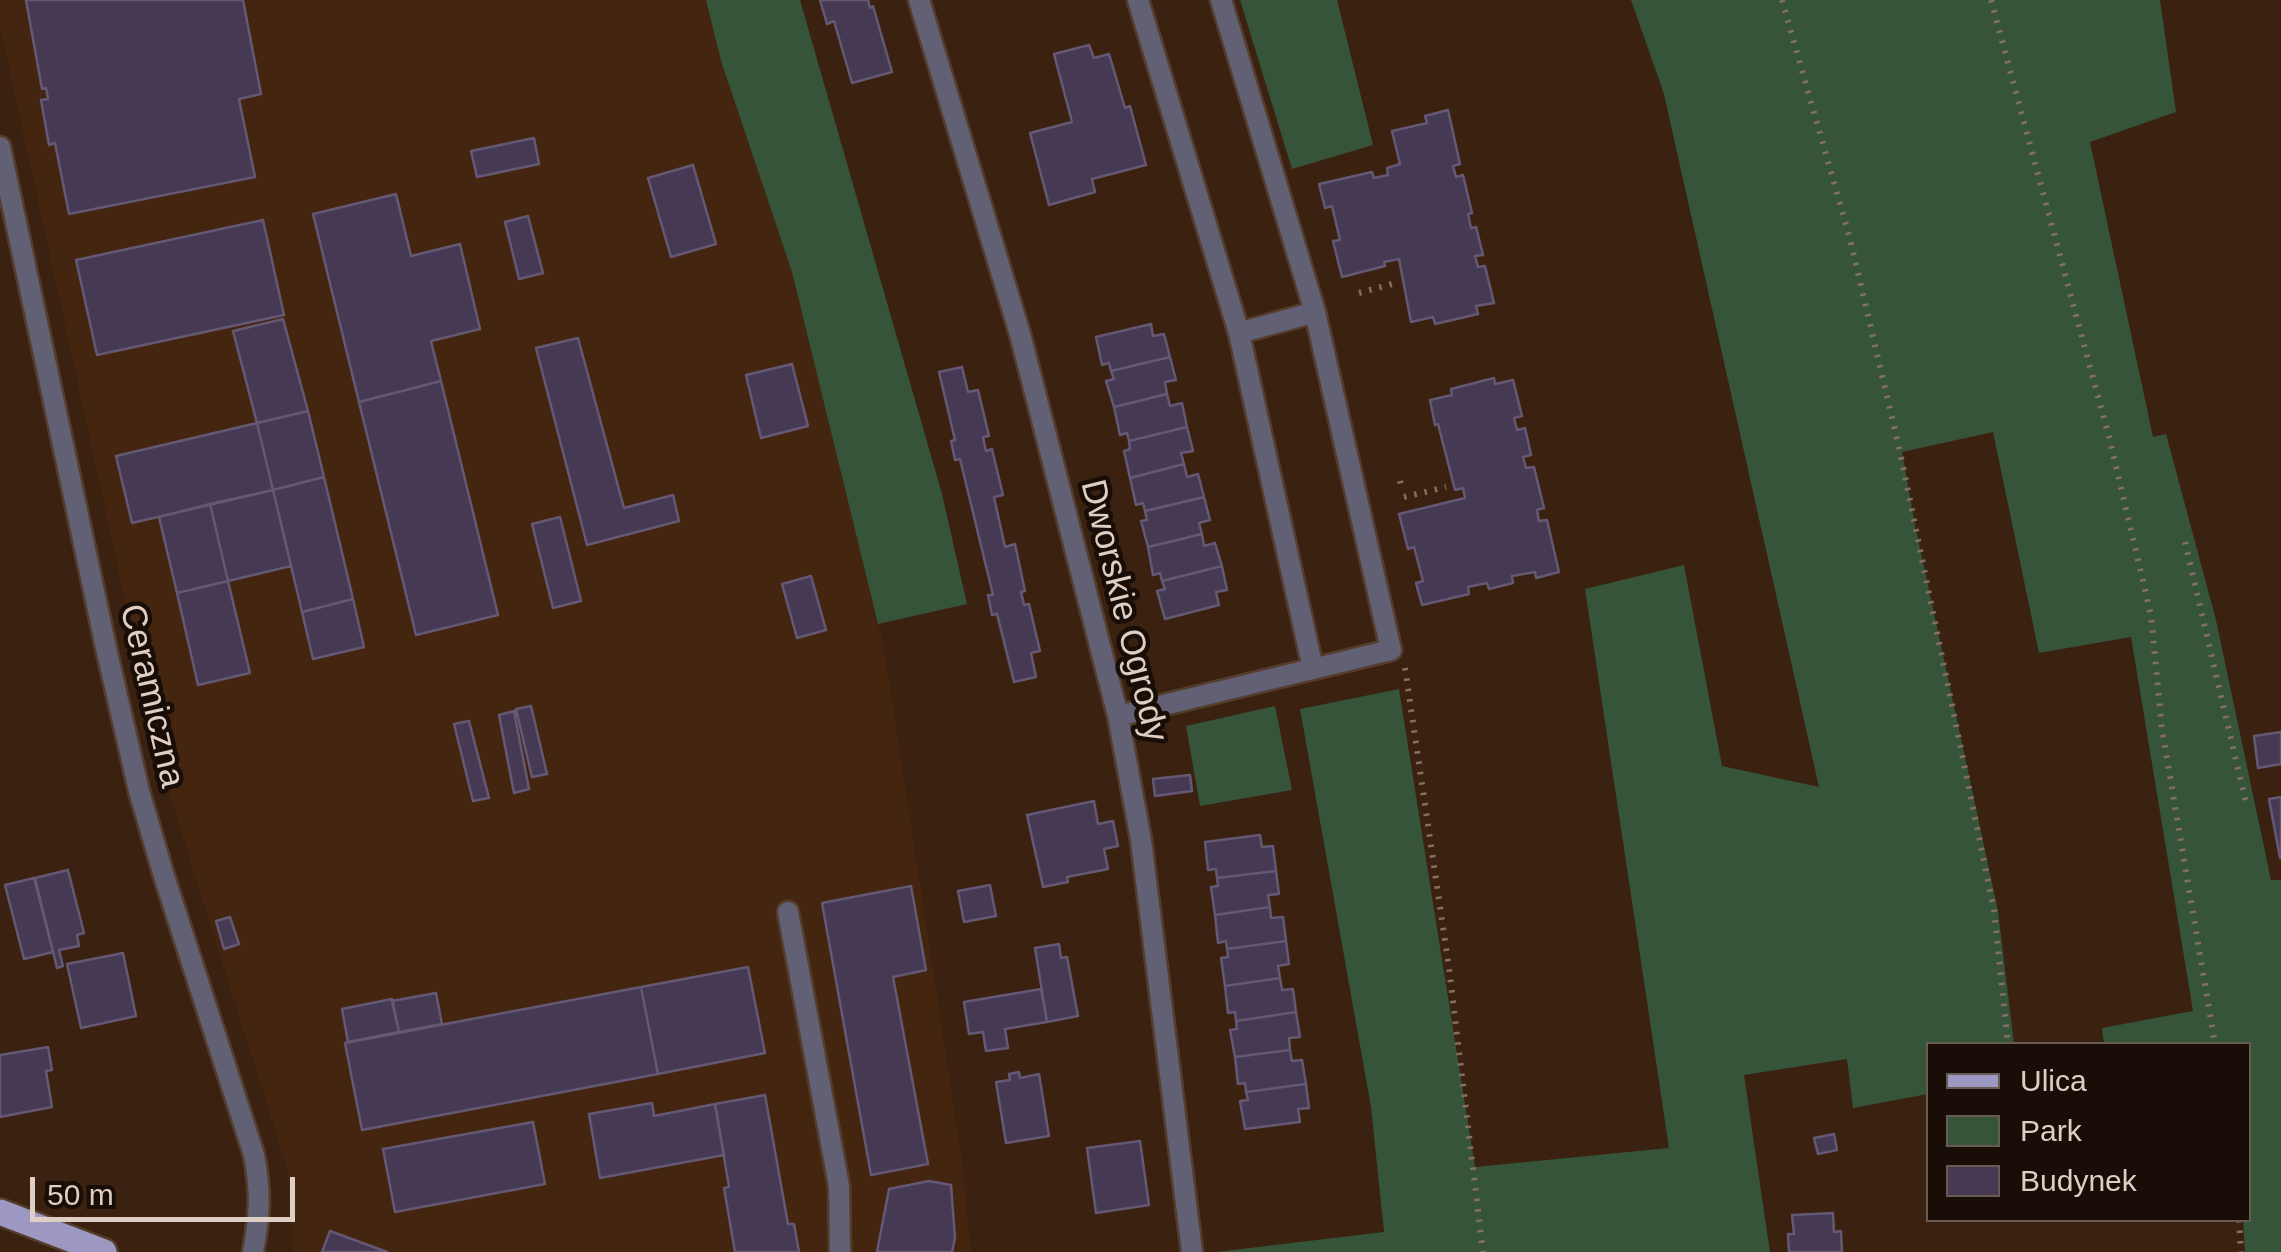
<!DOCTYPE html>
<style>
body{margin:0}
#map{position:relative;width:2281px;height:1252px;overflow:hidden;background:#3a2110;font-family:Arial,sans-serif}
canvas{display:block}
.legend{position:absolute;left:1926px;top:1042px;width:325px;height:180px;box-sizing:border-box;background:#190e07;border:2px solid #685b52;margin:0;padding:12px 18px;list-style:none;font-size:30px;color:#dfcec3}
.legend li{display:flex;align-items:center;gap:20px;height:50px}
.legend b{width:50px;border:2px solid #685b52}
.scale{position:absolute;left:30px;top:1177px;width:265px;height:45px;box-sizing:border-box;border:5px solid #dfcec3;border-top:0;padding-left:12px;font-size:30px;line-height:35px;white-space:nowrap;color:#dfcec3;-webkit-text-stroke:8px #190e07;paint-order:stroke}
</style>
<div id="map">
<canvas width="2281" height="1252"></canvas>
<ul class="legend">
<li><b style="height:12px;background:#9d98c1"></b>Ulica</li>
<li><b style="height:28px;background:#355439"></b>Park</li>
<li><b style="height:28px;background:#453953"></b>Budynek</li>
</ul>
<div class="scale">50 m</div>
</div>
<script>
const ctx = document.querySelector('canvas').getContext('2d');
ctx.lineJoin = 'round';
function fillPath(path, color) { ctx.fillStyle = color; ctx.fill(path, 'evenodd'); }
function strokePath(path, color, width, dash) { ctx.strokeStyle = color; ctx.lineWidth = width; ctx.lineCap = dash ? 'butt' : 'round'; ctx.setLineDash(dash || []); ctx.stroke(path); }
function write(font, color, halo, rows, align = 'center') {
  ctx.font = font + ' Arial,sans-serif'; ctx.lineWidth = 9; ctx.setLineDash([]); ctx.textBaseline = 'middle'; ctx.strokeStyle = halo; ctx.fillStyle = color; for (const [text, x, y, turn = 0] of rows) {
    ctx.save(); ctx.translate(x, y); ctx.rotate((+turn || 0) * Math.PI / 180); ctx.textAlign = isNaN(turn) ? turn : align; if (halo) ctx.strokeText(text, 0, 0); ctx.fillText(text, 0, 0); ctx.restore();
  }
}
const built = new Path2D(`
 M0 0H706L721 61 792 272 884 647 963 1166 971 1252H293L287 1169 162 771 0 27Z`);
const green = new Path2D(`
 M706 0H800L942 494 967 604 878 624 792 272 721 61Z
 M1240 0H1337L1373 145 1292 169Z
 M1631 0H2160L2176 112 2090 142 2153 437 2166 434 2216 620 2271 880H2281V1252H2245L2243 1220H2248V1044H2104L2102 1028 2193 1011 2131 637 2039 653 1993 432 1902 452 1915 525 1998 911 2014 1044H1928V1094L1853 1108 1847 1059 1744 1075 1770 1252H1216L1384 1232 1371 1107 1300 709 1399 689 1475 1167 1669 1148 1585 589 1684 565 1722 766 1819 787 1664 94Z
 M1275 706 1292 790 1200 806 1186 726Z`);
const building = new Path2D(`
 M26 0H243L261 94 239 99 255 177 69 214 55 143 49 145 41 100 48 99 46 88 42 89Z
 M820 0H868L870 8 873 6 892 72 852 83 834 21 827 24Z
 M1089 45 1094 58 1109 54 1125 108 1130 106 1146 165 1092 179 1095 192 1049 205 1030 133 1072 122 1054 54Z
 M1448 110 1460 164 1453 166 1456 177 1463 175 1472 213 1468 214 1471 228 1476 227 1483 255 1475 256 1478 267 1485 266 1494 303 1476 306 1478 314 1435 324 1433 317 1411 322 1399 259 1384 262 1385 266 1342 277 1333 241 1340 240 1332 206 1325 208 1319 184 1372 172 1374 178 1388 175 1387 168 1400 164 1392 131 1427 123 1425 116Z
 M534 138 539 164 477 177 471 151Z
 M693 165 716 244 671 257 648 178Z
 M396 194 411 256 460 244 480 329 431 341 441 381 359 402 313 214Z
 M528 216 543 273 519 279 505 222Z
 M263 220 284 315 97 355 76 260Z
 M283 319 308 411 257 423 233 331Z
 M1151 324 1153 336 1164 334 1170 357 1111 371 1109 363 1102 365 1096 337Z
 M578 338 624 508 673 495 679 521 587 545 536 348Z
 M1170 357 1176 380 1165 382 1167 394 1114 407 1106 381 1114 379 1111 371Z
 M792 364 808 426 761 438 746 375Z
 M962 367 968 392 978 390 989 436 983 437 986 451 992 449 1003 495 994 497 1005 547 1015 544 1025 591 1021 592 1024 605 1029 604 1040 651 1031 653 1036 677 1014 682 997 614 992 615 988 595H993L960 459 955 460 951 441 955 440 939 372Z
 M1494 378 1495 384 1513 380 1522 416 1514 418 1517 430 1525 428 1531 455 1523 457 1526 468 1534 467 1544 508 1537 510 1539 521 1547 520 1559 572 1536 578 1535 572 1512 576 1513 583 1489 589 1487 583 1468 587 1469 594 1422 605 1416 583 1423 581 1414 547 1408 549 1399 514 1465 498 1463 488 1455 490 1438 424 1435 425 1430 400 1452 395 1451 389Z
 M441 381 498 615 416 635 359 402Z
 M1167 394 1170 406 1182 403 1187 427 1129 441 1127 433 1120 435 1114 407Z
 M308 411 324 477 273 490 257 423Z
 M257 423 273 490 132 523 116 456Z
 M1187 427 1193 451 1181 453 1184 464 1130 478 1124 451 1130 449 1129 441Z
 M1184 464 1187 477 1198 474 1204 497 1145 511 1143 503 1136 505 1130 478Z
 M324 477 353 599 302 612 273 490Z
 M273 490 291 566 228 581 210 504Z
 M1204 497 1210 520 1199 523 1202 534 1148 547 1141 521 1147 520 1145 511Z
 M210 504 228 581 177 593 159 517Z
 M560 517 581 601 553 608 532 524Z
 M1202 534 1204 546 1215 543 1222 566 1162 581 1160 573 1153 575 1148 547Z
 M1222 566 1227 590 1216 592 1219 605 1165 619 1157 591 1165 589 1162 581Z
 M811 576 826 630 797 638 782 584Z
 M228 581 250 673 198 685 177 593Z
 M353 599 364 647 313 659 302 612Z
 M531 706 547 774 532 777 516 709Z
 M514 711 529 789 514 793 499 715Z
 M469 721 489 798 473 801 454 724Z
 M2281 732V764L2258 768 2254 736Z
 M1190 775 1192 791 1155 796 1153 779Z
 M2281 797V858H2280L2269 799Z
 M1094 801 1098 824 1113 821 1118 846 1104 849 1108 869 1067 877 1068 882 1043 887 1027 815Z
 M1260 835 1262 847 1273 846 1276 871 1217 878 1216 869 1208 870 1205 842Z
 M68 870 84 933 77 935 79 946 59 950 63 966 57 968 35 878Z
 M1276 871 1279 894 1268 895 1270 907 1215 915 1211 887 1218 886 1217 878Z
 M34 878 53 952 24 959 5 885Z
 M990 885 996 916 964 922 958 891Z
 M911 886 926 970 893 977 928 1164 871 1175 822 903Z
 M1270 907 1271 918 1283 917 1286 941 1227 949 1226 941 1218 943 1215 915Z
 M230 917 239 944 224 949 216 921Z
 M1286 941 1289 964 1278 966 1280 978 1225 986 1221 958 1228 957 1227 949Z
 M1059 944 1061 958 1067 957 1078 1016 1047 1022 1035 948Z
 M123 953 136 1016 81 1028 67 964Z
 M748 967 765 1053 658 1074 641 987Z
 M1280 978 1282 990 1293 989 1296 1012 1236 1021 1235 1012 1228 1013 1225 986Z
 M641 987 658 1074 362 1130 345 1043Z
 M1041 989 1047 1022 1005 1029 1008 1048 986 1051 983 1032 969 1034 964 1002Z
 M436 993 442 1024 399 1032 392 1001Z
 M392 999 399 1032 348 1042 342 1009Z
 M1296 1012 1300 1037 1289 1038 1290 1050 1235 1057 1230 1030 1237 1029 1236 1021Z
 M48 1047 52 1070 46 1071 52 1107 0 1117V1055Z
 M1290 1050 1292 1061 1302 1060 1306 1084 1246 1092 1245 1083 1238 1084 1235 1057Z
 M1019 1072 1020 1078 1039 1074 1049 1136 1006 1143 996 1082 1010 1080 1009 1074Z
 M1306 1084 1309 1108 1298 1109 1300 1122 1245 1129 1240 1101 1248 1100 1246 1092Z
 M765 1095 788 1224H794L799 1252H735L724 1188 729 1187 715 1104Z
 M652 1103 654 1116 715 1104 724 1155 600 1178 589 1114Z
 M533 1122 545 1184 395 1212 383 1149Z
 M1834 1134 1837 1150 1818 1154 1814 1138Z
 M1140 1141 1149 1205 1096 1213 1087 1148Z
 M929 1181 951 1185 955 1238 952 1252H877L889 1189Z
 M1833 1213 1834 1232 1841 1231 1842 1252H1789L1788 1234H1794L1792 1215Z
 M330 1231 387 1252H322Z`);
const path = new Path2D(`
 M1782 0 1850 239 1900 452 1994 910 2008 1044
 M1991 0 2110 441 2151 615 2162 729 2215 1044
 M1359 293 1399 282
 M1400 481 1402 490
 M1404 497 1446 487
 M2185 542 2246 803
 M1405 668 1449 968 1483 1252
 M2239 1220 2241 1252`);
const lane = new Path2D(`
 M919 0 1020 334 1118 716 1141 840 1192 1252
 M1138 0 1239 333 1313 669
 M1239 333 1315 312
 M1118 716 1391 650 1315 312 1221 0
 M788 912 839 1186 840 1252`);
const street = new Path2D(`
 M0 147 106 648 139 791 164 876 254 1155C261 1192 260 1215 253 1252`);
const primary = new Path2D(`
 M0 1212 104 1252`);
const streetNames = [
 ["Dworskie Ogrody",1123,611,76],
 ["Ceramiczna",151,696,77]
];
fillPath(built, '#44250f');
fillPath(green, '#355439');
fillPath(building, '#453953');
strokePath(building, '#655874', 2.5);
strokePath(lane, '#543d2d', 25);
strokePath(street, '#543d2d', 25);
strokePath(primary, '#543d2d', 30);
strokePath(path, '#856f61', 6, [2.5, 8]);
strokePath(lane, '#626074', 20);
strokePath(street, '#626074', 20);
strokePath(primary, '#9d98c1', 25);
write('35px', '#dfcec3', '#190e07', streetNames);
</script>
